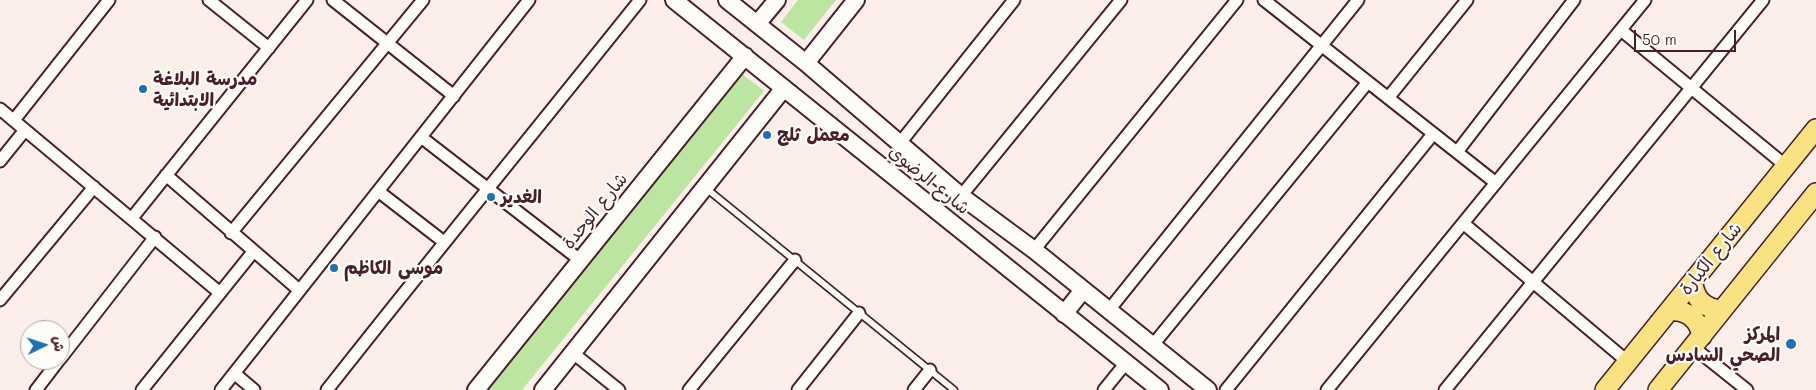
<!DOCTYPE html>
<meta charset="utf-8">
<style>
body{margin:0}
#map{position:relative;width:1816px;height:390px;overflow:hidden;background:#fcefe9;font-family:Mali,"Playpen Sans Arabic",sans-serif}
canvas{display:block}
.north{position:absolute;left:20px;top:320px;width:50px;height:50px;box-sizing:border-box;background:#fdfcf7;border:1px solid #b5a4a5;border-radius:50%;rotate:86deg;font-size:14px;font-weight:700;line-height:20px;text-align:center;color:#4a1f2b}
.north::after{content:'';display:block;margin:auto;width:18px;height:22px;background:#1f6fb2;clip-path:polygon(50% 0,100% 100%,50% 72%,0 100%)}
.scale{position:absolute;left:1634px;top:30px;width:102px;height:22px;box-sizing:border-box;border:2px solid #4a1f2b;border-top:0;padding-left:6px;font-size:15px;line-height:18px;white-space:nowrap;color:#4a1f2b;-webkit-text-stroke:4px #fdfcf7;paint-order:stroke}
</style>
<div id="map">
<canvas width="1816" height="390"></canvas>
<div class="north">ش</div>
<div class="scale">50 m</div>
</div>
<script>
const ctx = document.querySelector('canvas').getContext('2d');
ctx.lineJoin = 'round';
function fillPath(path, color) { ctx.fillStyle = color; ctx.fill(path, 'evenodd'); }
function strokePath(path, color, width, dash) { ctx.strokeStyle = color; ctx.lineWidth = width; ctx.lineCap = dash ? 'butt' : 'round'; ctx.setLineDash(dash || []); ctx.stroke(path); }
function write(font, color, halo, rows, align = 'center') {
  ctx.font = font + ' Mali,"Playpen Sans Arabic",sans-serif'; ctx.lineWidth = 4.5; ctx.setLineDash([]); ctx.textBaseline = 'middle'; ctx.strokeStyle = halo; ctx.fillStyle = color; for (const [text, x, y, turn = 0] of rows) {
    ctx.save(); ctx.translate(x, y); ctx.rotate((+turn || 0) * Math.PI / 180); ctx.textAlign = isNaN(turn) ? turn : align; if (halo) ctx.strokeText(text, 0, 0); ctx.fillText(text, 0, 0); ctx.restore();
  }
}
const green = new Path2D(`
 M798 0H836L804 40 781 22Z
 M741 73 764 91 522 390H488Z`);
const lane = new Path2D(`
 M707 189 954 390`);
const street = new Path2D(`
 M209 0 269 48
 M333 0 454 96
 M1264 0 1496 183
 M1621 30 1786 166
 M1388 98 1467 0
 M0 109 220 293
 M14 120 109 0
 M421 137 580 260
 M900 143 1014 0
 M1457 152 1574 0
 M0 161 25 130
 M166 175 299 290
 M378 191 444 242
 M961 196 1121 0
 M132 218 307 0
 M1463 223 1628 362
 M231 233 423 0
 M1034 250 1237 0
 M0 300 94 187
 M1109 310 1358 0
 M1152 346 1368 82
 M1693 347 1747 390
 M573 353 619 390
 M60 359 155 237
 M234 373 254 390
 M36 390 59 360
 M142 390 253 252
 M221 390 529 0
 M327 390C430 259 536 130 640 0
 M689 390 795 260
 M798 390 859 313
 M914 390 930 370
 M1104 390 1125 364
 M1226 390 1433 134
 M1327 390 1645 0
 M1445 390 1763 0`);
const secondary = new Path2D(`
 M674 0 1160 390
 M727 0 806 63 961 196 1034 250 1208 390
 M757 24 777 0
 M806 63 856 0
 M1064 314 1083 290
 M476 390 745 56
 M543 390 784 88`);
const primary = new Path2D(`
 M1693 282C1694 299 1705 309 1722 310
 M1670 311C1687 309 1699 320 1702 336
 M1605 390 1816 129
 M1658 390 1816 193`);
const markers = [
 [143,89,5,"#1f6fb2"],
 [767,135,5,"#1f6fb2"],
 [491,197,5,"#1f6fb2"],
 [334,268,5,"#1f6fb2"],
 [1791,344,6,"#1f6fb2"]
];
const poiNames = [
 ["مدرسة البلاغة",153,79],
 ["الابتدائية",153,100],
 ["معمل ثلج",777,135],
 ["الغدير",501,197],
 ["موسى الكاظم",344,268],
 ["المركز",1780,334,"right"],
 ["الصحي السادس",1780,355,"right"]
];
const streetNames = [
 ["شارع الرضوي",929,180,39],
 ["شارع الوحدة",595,211,-51],
 ["شارع الكيارة",1711,259,-51]
];
fillPath(green, '#bbe5a1');
strokePath(lane, '#4a1f2b', 9);
strokePath(street, '#4a1f2b', 15);
strokePath(secondary, '#4a1f2b', 20);
strokePath(primary, '#4a1f2b', 22);
strokePath(lane, '#fdfcf7', 5.5);
strokePath(street, '#fdfcf7', 11);
strokePath(secondary, '#fdfcf7', 16);
strokePath(primary, '#fae181', 19);
for (const [x, y, r, color] of markers) { const dot = new Path2D(); dot.arc(x, y, r, 0, 2 * Math.PI); ctx.fillStyle = color; ctx.fill(dot); strokePath(dot, '#fdfcf7', 2); }
write('bold 18px', '#4a1f2b', '#fdfcf7', poiNames, 'left');
write('18px', '#4a1f2b', '#fdfcf7', streetNames);
</script>
